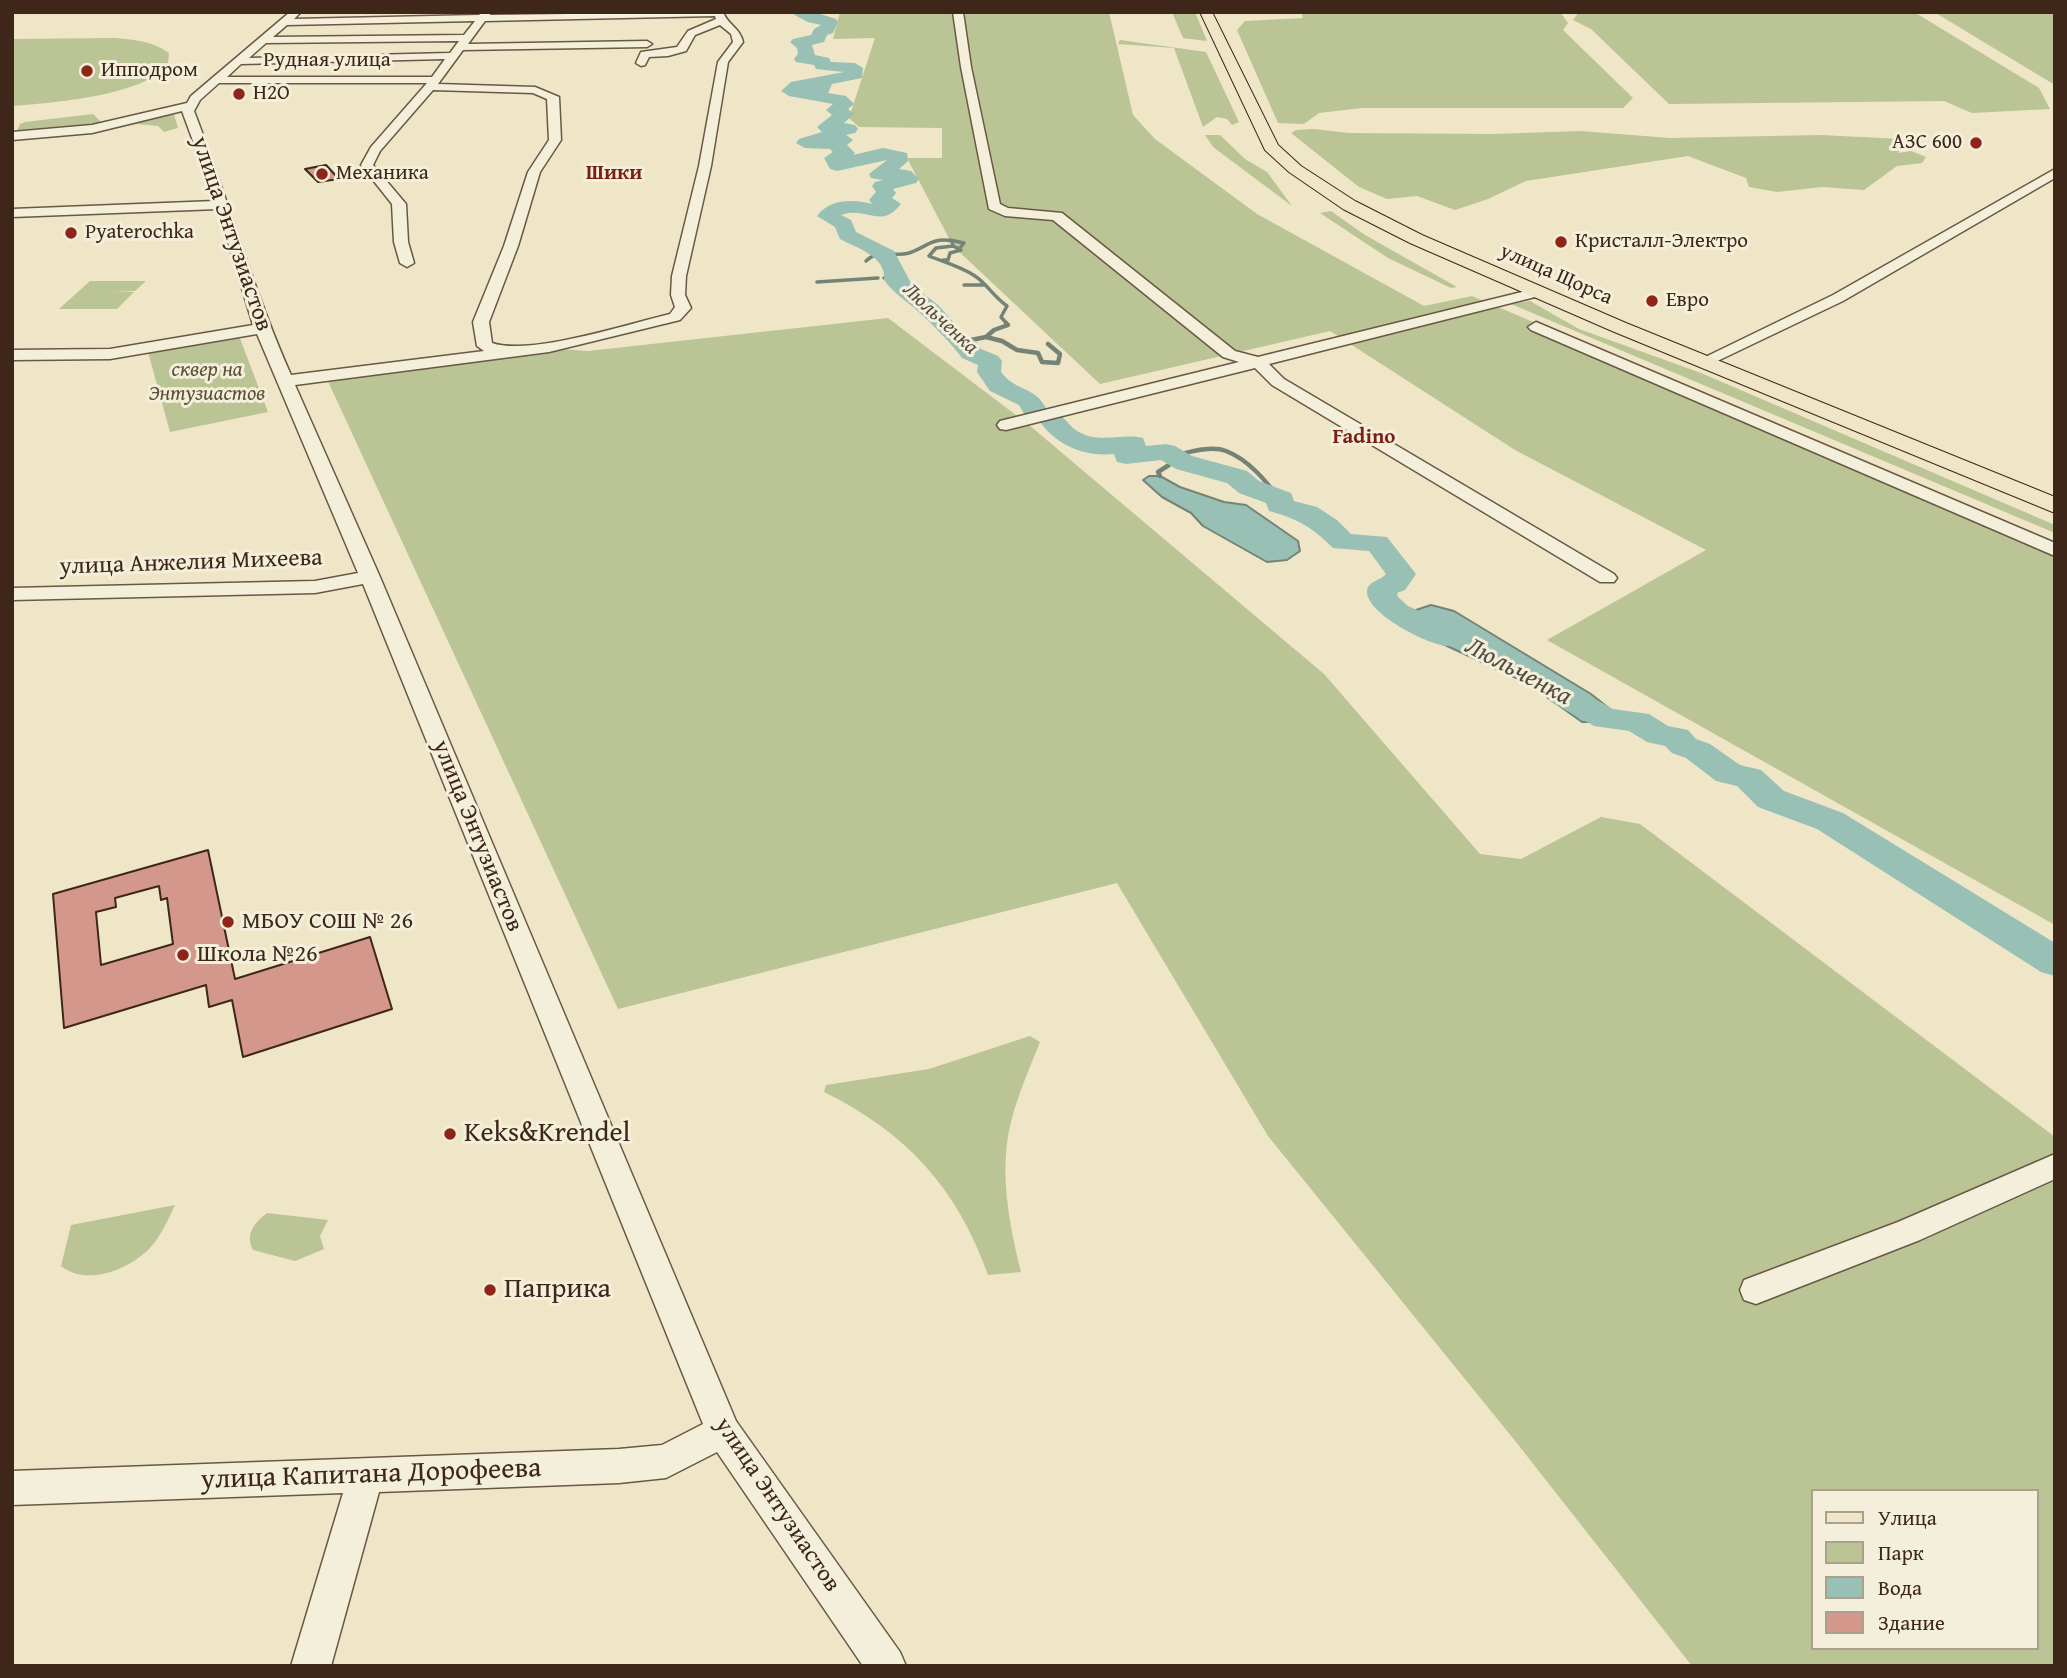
<!DOCTYPE html>
<meta charset="utf-8">
<style>
body{margin:0}
#map{position:relative;width:2067px;height:1678px;overflow:hidden;background:#eee6c7;font-family:"Gentium Book Plus",serif}
canvas{display:block}
.frame{position:absolute;inset:0;border:14px solid #3e2719;pointer-events:none}
.legend{position:absolute;left:1811px;top:1489px;width:228px;height:161px;box-sizing:border-box;background:#f4efdb;border:2px solid #ab9f8d;margin:0;padding:9px 12px;list-style:none;font-size:21px;color:#3e2719}
.legend li{display:flex;align-items:center;gap:14px;height:35px}
.legend b{width:35px;border:2px solid #ab9f8d}
</style>
<div id="map">
<canvas width="2067" height="1678"></canvas>
<div class="frame"></div>
<ul class="legend">
<li><b style="height:9px;background:#eee6c7"></b>Улица</li>
<li><b style="height:19px;background:#bac494"></b>Парк</li>
<li><b style="height:19px;background:#99c0b5"></b>Вода</li>
<li><b style="height:19px;background:#d3978c"></b>Здание</li>
</ul>
</div>
<script>
const ctx = document.querySelector('canvas').getContext('2d');
ctx.lineJoin = 'round';
function fillPath(path, color) { ctx.fillStyle = color; ctx.fill(path, 'evenodd'); }
function strokePath(path, color, width, dash) { ctx.strokeStyle = color; ctx.lineWidth = width; ctx.lineCap = dash ? 'butt' : 'round'; ctx.setLineDash(dash || []); ctx.stroke(path); }
function write(font, color, halo, rows, align = 'center') {
  ctx.font = font + ' "Gentium Book Plus",serif'; ctx.lineWidth = 6; ctx.setLineDash([]); ctx.textBaseline = 'middle'; ctx.strokeStyle = halo; ctx.fillStyle = color; for (const [text, x, y, turn = 0] of rows) {
    ctx.save(); ctx.translate(x, y); ctx.rotate((+turn || 0) * Math.PI / 180); ctx.textAlign = isNaN(turn) ? turn : align; if (halo) ctx.strokeText(text, 0, 0); ctx.fillText(text, 0, 0); ctx.restore();
  }
}
const green = new Path2D(`
 M840 12H1109L1133 115 1155 139 1257 214 1424 306 1472 296 2055 544V925L1547 640 1706 550 1515 450 1330 331 1100 384 953 246 907 158H942V128L859 127 849 118 875 38 833 39Z
 M1172 12H1195L1207 41 1183 38Z
 M1301 12H1560L1568 23 1563 30 1633 98 1623 108H1362L1319 113 1304 124 1278 123 1237 30 1245 21 1303 18Z
 M1579 12H1914L2039 88 2050 109 1972 113 1944 101 1669 104 1591 29 1573 20Z
 M1934 12H2055V85Z
 M116 38C135 40 153 41 169 53L168 64C145 96 50 103 12 106V39Z
 M1120 40 1206 52 1239 122 1232 125 1227 119 1217 117 1203 127 1174 48 1118 44Z
 M167 113 174 114 178 128 164 132 158 126 136 124 97 133 33 138Z
 M93 114 101 122 108 123 16 133 20 124 25 122Z
 M1314 129 1349 133 1494 134 1580 131 1670 138 1820 135 1901 139 1904 144 1898 153 1911 151 1926 157 1922 163 1897 166 1864 190 1822 187 1777 192 1749 187 1746 178 1688 156 1526 181 1488 199 1455 210 1417 196 1387 199 1359 187 1291 133 1296 130Z
 M1205 135H1220L1245 159 1267 172 1292 206 1213 147Z
 M1331 211 1365 235 1457 287 1451 288 1388 258 1320 213Z
 M90 281H146L135 291 112 292H134L117 309H59Z
 M1530 301 1579 329 1701 373 2055 525V533L1511 304Z
 M888 318 1029 425 1324 674 1480 854 1521 859 1601 817 1640 824 2055 1137V1666H1692L1516 1442 1268 1136 1117 883 618 1009 326 377 560 349 588 351ZM1813 1491H2037V1648H1813Z
 M239 336 268 412 170 432 148 352Z
 M1030 1036 1040 1042C1030 1067 1019 1092 1012 1118 998 1168 1009 1224 1021 1272L988 1275C957 1188 907 1133 824 1092L826 1085 929 1069Z
 M175 1205C168 1220 161 1236 150 1248 130 1269 87 1287 61 1266L71 1225Z
 M267 1213 328 1220 320 1236 324 1249 295 1261 253 1250C245 1234 254 1223 267 1213Z`);
const water = new Path2D(`
 M1149 476H1160L1180 487 1224 502 1246 505 1298 541 1300 551 1287 560 1267 562 1203 526 1191 513 1162 497 1143 480Z
 M1431 605 1454 611 1591 694 1610 709 1609 718 1593 722H1582L1527 683 1419 633 1403 619 1413 611Z`);
const streamFar1 = new Path2D(`
 M950 240 964 243 960 248
 M943 260H948L950 253 961 250 953 246
 M866 261C881 247 892 258 909 253 927 247 932 237 952 241L953 246 936 248 929 256C944 262 962 267 975 276 987 284 993 296 1007 306L1001 317 1008 325
 M884 278H896
 M817 282 878 278
 M964 285H984`);
const stream = new Path2D(`
 M986 337 994 330 1008 325 1006 323
 M961 342 986 337 1002 341 1017 350 1038 353 1042 362 1058 363 1060 354 1048 344
 M1160 476 1158 472 1169 465 1172 456C1187 453 1211 445 1226 451 1247 459 1266 480 1278 498`);
const river = new Path2D(`
 M789 12H814L836 19 838 22 833 33 827 35 824 42 812 45 815 55 829 58 831 62 855 63 863 68 862 78 832 84 828 93 846 96 854 104 848 109 854 114 844 123 855 125 858 129 855 133 846 135 853 140 847 145 855 153 853 155 883 148 907 153 908 161 899 169 911 171 919 179 916 183 893 189 896 193 892 198 901 204C881 230 866 206 841 215L851 220 856 232 894 251 912 285 938 305 966 336 976 341 981 349 998 356 1002 361 1001 372C1017 393 1036 385 1048 412 1064 411 1066 425 1079 432 1100 444 1121 433 1143 438L1146 446 1166 444 1175 446 1192 456 1247 471 1259 481 1291 493 1294 501 1317 507 1337 520 1351 534 1387 537 1416 574 1405 590 1397 593 1398 597 1408 606 1460 630 1465 637 1460 644C1457 645 1453 646 1449 646 1431 647 1365 613 1367 591 1368 581 1380 581 1386 574L1369 551 1333 548C1312 527 1298 519 1269 511L1266 503 1239 493 1227 483 1176 469 1161 460 1126 464 1117 462 1114 454C1084 457 1055 445 1038 419L1026 417 1019 405 990 391 977 372 978 365 962 358C952 344 934 326 920 313 908 302 893 293 884 280 887 257 857 248 840 239L835 227 817 216C830 199 852 199 872 204L869 200 876 192 872 186 875 182 883 180 871 178 869 174 887 160 837 171 830 169 824 158 833 152 830 149 805 148 796 143 799 139 822 132 817 127 832 115 826 110 833 104 789 96 781 91 791 82 844 72 816 69 814 65 796 62 794 59 798 54 797 48 790 42 793 39 811 35 814 29 821 25 808 22Z
 M1563 685 1575 688 1613 709 1649 714 1668 726 1688 730 1696 739 1710 744 1740 765 1761 770 1784 791 1843 813 2055 943V976L2041 972 1817 829 1758 807 1737 786 1716 781 1686 758 1672 753 1665 746 1647 742 1629 731 1594 726 1551 702 1547 695 1551 688Z`);
const building = new Path2D(`
 M326 165 339 179 318 182 305 169Z
 M208 850 235 979 370 937 392 1009 243 1057 232 1000 209 1007 206 985 64 1028 53 894ZM159 886 161 900 167 898 173 944 101 965 96 912 116 907 115 898Z`);
const minor = new Path2D(`
 M290 12H301L294 19 479 15 482 12H490V15L723 12C728 25 740 28 743 42L728 62 711 166 686 276 685 295 691 308 680 320 549 352 295 385 380 577 736 1421 900 1652 906 1666H863L717 1452 666 1478 619 1483 379 1492 331 1666H291L343 1493 12 1505V1471L619 1449 662 1445 703 1424 363 584 315 593 12 600V588L315 581 358 573 257 334 110 359 12 360V350L110 349 253 325 218 209 12 217V209L215 201 182 111 92 133 12 140V132L92 125 187 103 191 96ZM715 16 716 19 688 31 677 47 641 52 636 63 641 66 645 65 649 57 668 56 686 51 695 35 720 25 731 34 733 42 718 62 699 166 672 276 671 295 675 307 670 314C628 324 530 356 492 343L489 322 518 246 540 172 561 140 559 97 535 87 438 84 463 50 647 47 652 44 647 41 468 44 485 21ZM475 21 464 35 273 37 287 25ZM459 41 450 53 249 58 266 43ZM445 59 432 77H227L241 64ZM219 83H427L371 147 361 165 392 204 394 242 400 263 407 267 414 263 408 242 406 204 373 165 380 151 433 90 533 93 547 99 549 140 528 172 504 246 473 322 477 346 484 351 291 375C253 290 228 199 194 111L200 100Z
 M953 12H963L971 67 1000 204 1008 208 1062 213 1235 351 1258 357 1538 288 1543 289 1545 292 1543 295 1269 364 1284 379 1614 574 1617 578 1614 582H1600L1272 385 1255 368 1006 430 1000 429 997 425 1000 421 1239 362 1223 357 1053 220 1005 216 989 209 961 67Z
 M2055 169V178L1843 301 1709 365H1697L1695 362 1833 295Z
 M1536 322 2055 543V556L1531 330 1528 327Z
 M2055 1154V1179L1920 1240 1756 1304 1744 1300 1740 1290 1744 1280 1898 1222Z`);
const major = new Path2D(`
 M1200 12H1212L1278 145 1301 166 1355 201 1422 235 1626 323 2055 497V513L1612 331 1410 243 1343 209 1289 172 1265 150Z`);
const markers = [
 [87,71,7,"#8f2418"],
 [239,94,7,"#8f2418"],
 [1976,143,7,"#8f2418"],
 [322,174,7,"#8f2418"],
 [71,233,7,"#8f2418"],
 [1561,242,7,"#8f2418"],
 [1652,301,7,"#8f2418"],
 [228,922,7,"#8f2418"],
 [183,955,7,"#8f2418"],
 [450,1134,7,"#8f2418"],
 [490,1290,7,"#8f2418"]
];
const farStreetnames = [
 ["Рудная улица",327,61],
 ["улица Щорса",1556,275,24]
];
const farPoinames = [
 ["Ипподром",101,71],
 ["H2O",253,94],
 ["АЗС 600",1962,143,"right"],
 ["Механика",336,174],
 ["Pyaterochka",85,233],
 ["Кристалл-Электро",1575,242],
 ["Евро",1666,301]
];
const farNeighbourhoodnames = [
 ["Шики",614,174],
 ["Fadino",1364,438]
];
const farWaternames = [
 ["Люльченка",940,319,43]
];
const farParknames = [
 ["сквер на",207,371],
 ["Энтузиастов",207,395]
];
const streetNames = [
 ["улица Энтузиастов",231,234,71],
 ["улица Анжелия Михеева",191,563,-2],
 ["улица Энтузиастов",477,836,68],
 ["улица Энтузиастов",777,1505,56]
];
const poiNames = [
 ["МБОУ СОШ № 26",242,922],
 ["Школа №26",197,955]
];
const waterNames = [
 ["Люльченка",1518,672,28]
];
const nearPoinames = [
 ["Keks&Krendel",464,1134],
 ["Паприка",504,1290]
];
const nearStreetnames = [
 ["улица Капитана Дорофеева",371,1475,-2]
];
fillPath(green, '#bac494');
fillPath(water, '#99c0b5');
strokePath(water, '#758377', 2);
strokePath(streamFar1, '#758377', 3.5);
strokePath(stream, '#758377', 4.5);
fillPath(river, '#99c0b5');
fillPath(building, '#d3978c');
strokePath(building, '#3e2719', 2);
strokePath(minor, '#6a5744', 3);
strokePath(major, '#3e2719', 2);
fillPath(minor, '#f4efdb');
fillPath(major, '#eee6c7');
for (const [x, y, r, color] of markers) { const dot = new Path2D(); dot.arc(x, y, r, 0, 2 * Math.PI); ctx.fillStyle = color; ctx.fill(dot); strokePath(dot, '#f4efdb', 2.5); }
write('21px', '#3e2719', '#f4efdb', farStreetnames);
write('21px', '#3e2719', '#f4efdb', farPoinames, 'left');
write('bold 21px', '#7a1f14', '#f4efdb', farNeighbourhoodnames);
write('italic 21px', '#554d40', '#f4efdb', farWaternames);
write('italic 21px', '#5d4e38', '#f4efdb', farParknames);
write('24px', '#3e2719', '#f4efdb', streetNames);
write('24px', '#3e2719', '#f4efdb', poiNames, 'left');
write('italic 26px', '#554d40', '#f4efdb', waterNames);
write('28px', '#3e2719', '#f4efdb', nearPoinames, 'left');
write('28px', '#3e2719', '#f4efdb', nearStreetnames);
</script>
